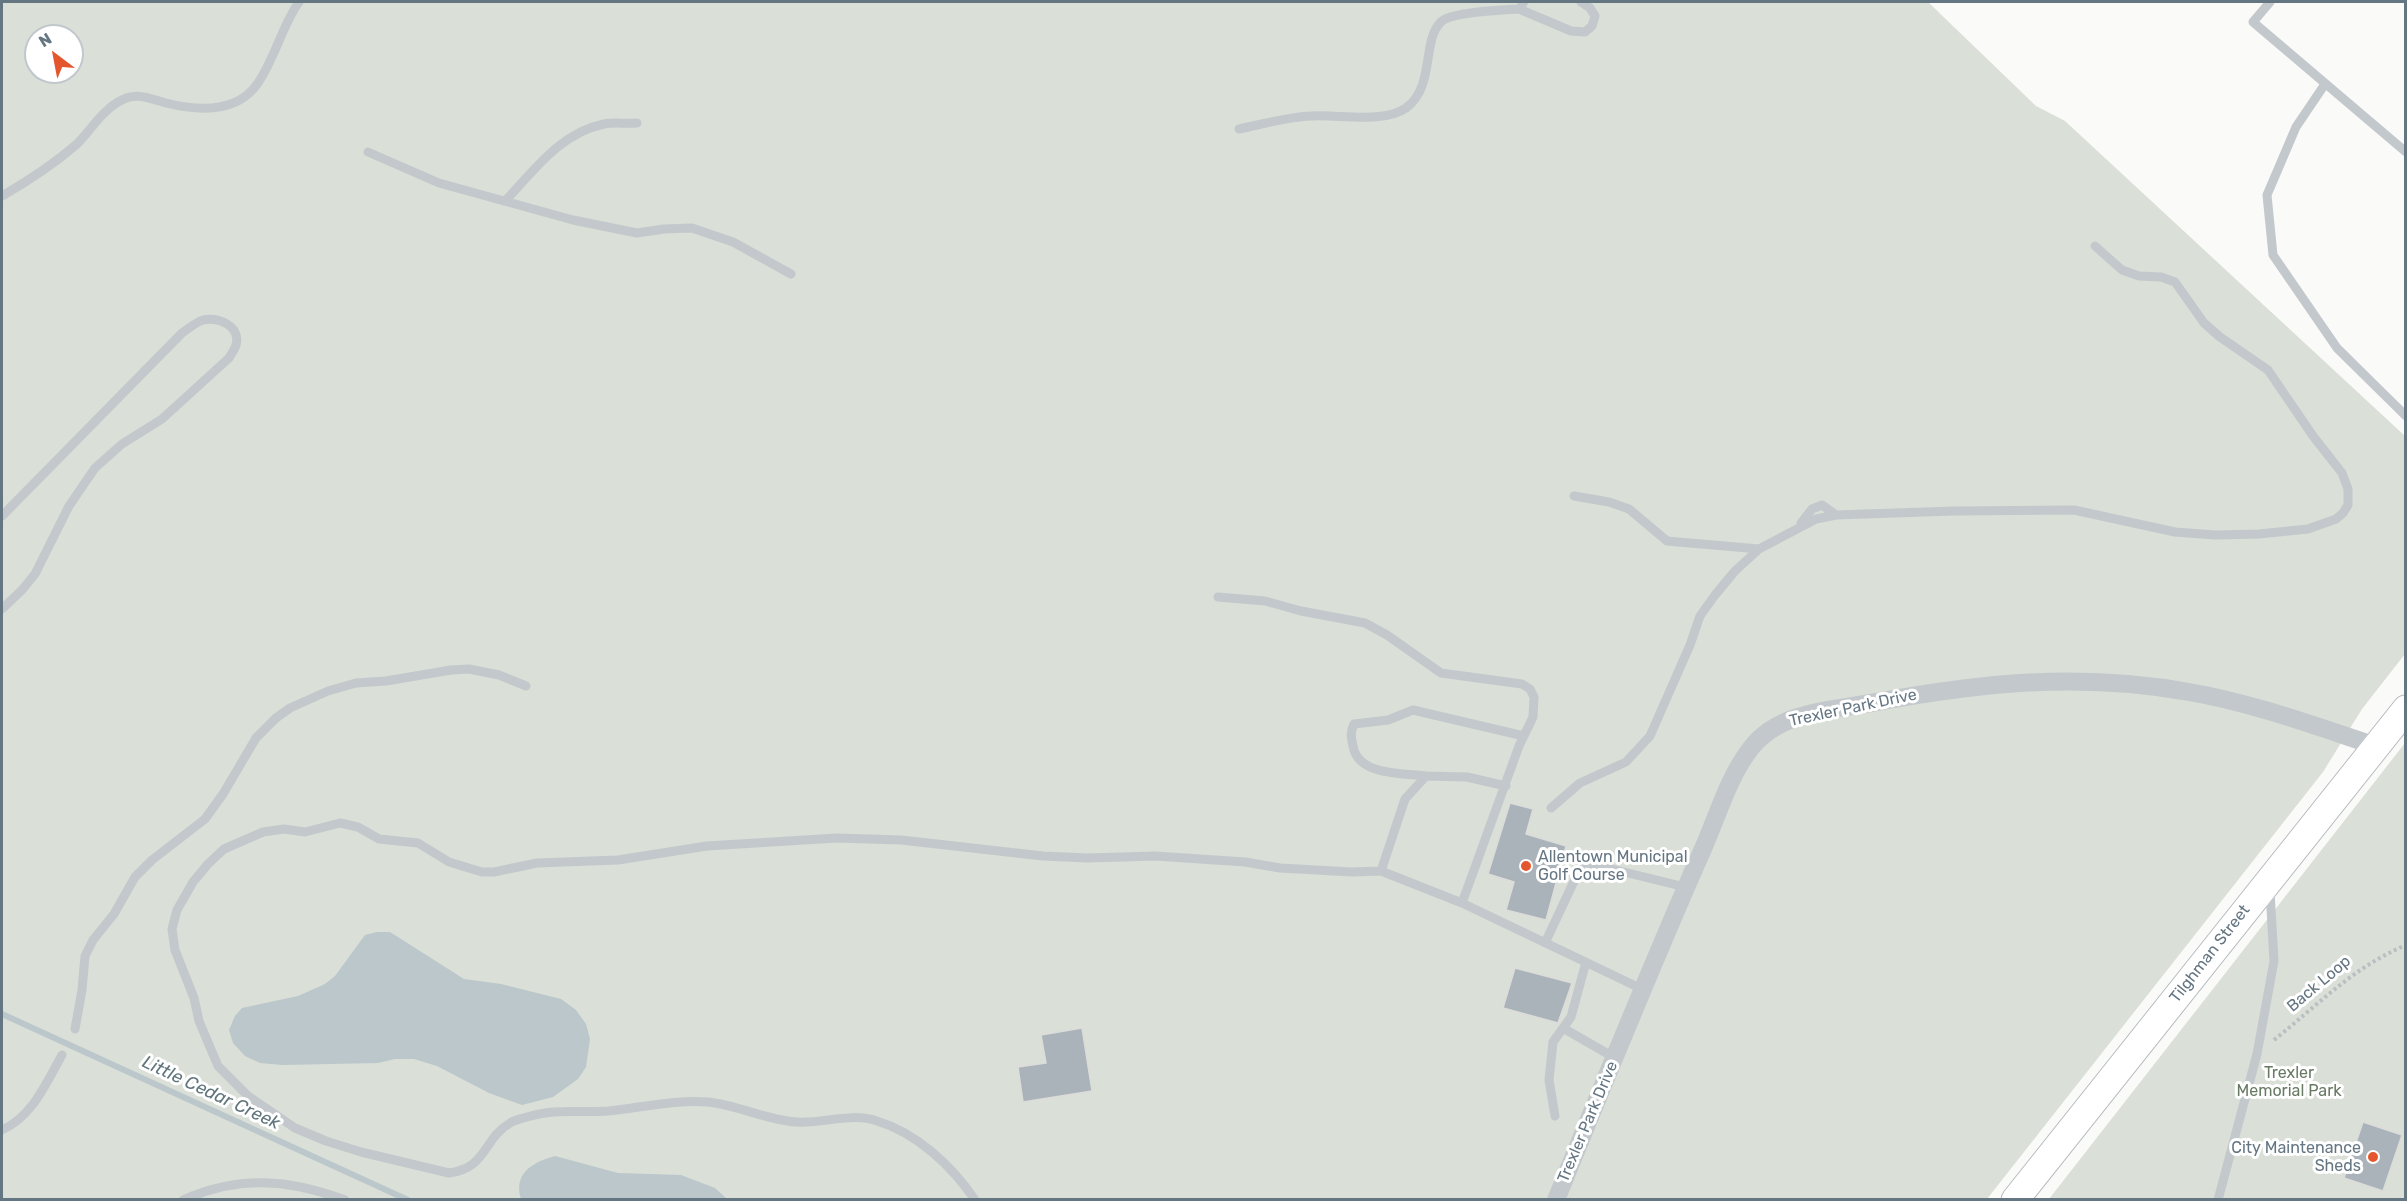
<!DOCTYPE html>
<style>
body{margin:0}
#map{position:relative;width:2407px;height:1201px;overflow:hidden;background:#fafaf8;font-family:Rubik,sans-serif}
canvas{display:block}
.frame{position:absolute;inset:0;border:3px solid #657683;pointer-events:none}
.north{position:absolute;left:24px;top:24px;width:60px;height:60px;box-sizing:border-box;background:#fff;border:2px solid #c1c8cd;border-radius:50%;rotate:328deg;font-size:16px;font-weight:700;line-height:24px;text-align:center;color:#657683}
.north::after{content:'';display:block;margin:auto;width:21px;height:27px;background:#e4572e;clip-path:polygon(50% 0,100% 100%,50% 72%,0 100%)}
</style>
<div id="map">
<canvas width="2407" height="1201"></canvas>
<div class="frame"></div>
<div class="north">N</div>
</div>
<script>
const ctx = document.querySelector('canvas').getContext('2d');
ctx.lineJoin = 'round';
function fillPath(path, color) { ctx.fillStyle = color; ctx.fill(path, 'evenodd'); }
function strokePath(path, color, width, dash) { ctx.strokeStyle = color; ctx.lineWidth = width; ctx.lineCap = dash ? 'butt' : 'round'; ctx.setLineDash(dash || []); ctx.stroke(path); }
function write(font, color, halo, rows, align = 'center') {
  ctx.font = font + ' Rubik,sans-serif'; ctx.lineWidth = 6; ctx.setLineDash([]); ctx.textBaseline = 'middle'; ctx.strokeStyle = halo; ctx.fillStyle = color; for (const [text, x, y, turn = 0] of rows) {
    ctx.save(); ctx.translate(x, y); ctx.rotate((+turn || 0) * Math.PI / 180); ctx.textAlign = isNaN(turn) ? turn : align; if (halo) ctx.strokeText(text, 0, 0); ctx.fillText(text, 0, 0); ctx.restore();
  }
}
const green = new Path2D(`
 M2 2H1928L2036 106 2065 121 2405 436V654L2362 709 2323 772 1987 1199H2ZM36 36H72V72H36Z
 M2405 743V1199H2049Z`);
const water = new Path2D(`
 M377 932H390L464 979 501 984 561 999 576 1010 586 1024 590 1039 586 1067 578 1079 553 1097 522 1105 489 1093 437 1066 414 1059H395L378 1063 283 1065 260 1063 245 1056 233 1043 229 1030 235 1016 242 1008 298 996 325 984 335 976 365 935Z
 M555 1156 618 1173 681 1175 715 1188 727 1199H521C513 1173 533 1162 555 1156Z`);
const stream = new Path2D(`
 M2 1014 408 1200`);
const building = new Path2D(`
 M1510 803 1533 809 1526 834 1566 846 1546 920 1506 910 1514 882 1488 874Z
 M1515 968 1572 983 1558 1023 1503 1008Z
 M1082 1028 1092 1091 1023 1102 1018 1067 1046 1063 1041 1035Z
 M2363 1122 2402 1135 2383 1191 2344 1178Z`);
const path = new Path2D(`
 M2274 1040C2318 1005 2352 968 2406 945`);
const lane = new Path2D(`
 M1524 2 1519 9 1571 31 1585 32 1592 26 1595 16 1590 8 1581 2
 M2270 2 2253 22 2406 152
 M2325 84 2296 127 2267 195 2273 255 2337 348 2406 416
 M1239 129C1263 124 1287 117 1311 116 1338 114 1383 124 1406 108 1436 86 1421 39 1442 21 1453 12 1503 10 1519 9
 M368 152 439 183 573 220 637 233 664 229 692 228 733 242 791 274
 M2 196C28 181 54 164 77 144 91 130 101 112 118 102 136 91 148 98 166 103 198 111 237 114 258 83 275 58 282 26 299 2
 M505 201C534 171 560 133 604 124 614 122 626 124 637 123
 M1574 496 1609 502 1629 509 1667 541 1759 549
 M2 516 182 333C188 329 196 322 203 320 219 317 241 326 236 345 235 349 231 354 229 358L162 419 122 444 95 468 69 506 35 574 22 590 2 609
 M1801 523 1812 509 1822 505 1836 515
 M1218 597 1265 601 1301 611 1365 623 1387 635 1441 673 1522 684 1530 689 1534 697 1533 717 1519 746 1462 903 1381 871 1405 799 1426 776 1467 777 1506 786
 M1426 776C1403 773 1358 776 1353 746 1351 737 1350 732 1354 724L1388 720 1413 710 1524 736
 M1551 808 1580 783 1626 762 1650 736 1690 645 1700 616 1715 595 1735 571 1759 549 1816 519 1836 515 1955 511 2074 510 2175 532 2215 535 2259 534 2308 529 2336 519 2343 513 2348 505V489L2342 473 2313 436 2268 370 2220 337 2204 323 2175 282 2161 277 2139 276 2122 270 2095 246
 M1462 903 1644 990
 M1545 943 1583 862 1685 887
 M1563 1028 1615 1058
 M75 1029 82 990 85 956 93 940 114 914 135 877 152 860 205 819 223 794 256 738 276 718 290 708 328 691 356 683 386 681 451 670 469 669 499 675 526 686
 M1555 1116 1549 1080 1553 1042 1571 1017 1586 962
 M2 1130C33 1116 46 1083 62 1055
 M183 1200C238 1175 289 1179 345 1200
 M975 1200C952 1166 917 1133 877 1121 851 1112 823 1124 796 1122 766 1120 738 1105 708 1102 677 1099 639 1108 608 1111 580 1113 554 1108 527 1117 521 1119 514 1120 510 1123 483 1139 487 1168 449 1173L361 1152 326 1141 295 1128 248 1096 218 1066 199 1021 194 998 175 950 172 929 177 910 193 882 208 864 224 849 263 832 284 829 305 832 340 823 358 827 379 839 418 843 449 862 482 872H494L537 863 618 860 707 846 837 838 901 840 1043 856 1088 858 1155 856 1245 862 1280 868 1352 872 1381 871
 M2218 1200 2257 1054 2274 961 2270 891`);
const street = new Path2D(`
 M1556 1200C1604 1083 1651 966 1702 851 1717 818 1728 777 1751 748 1779 712 1829 710 1871 703 1979 683 2080 672 2189 692 2253 703 2315 726 2376 746`);
const primary = new Path2D(`
 M2015 1200 2406 709`);
const markers = [
 [1526,866,6,"#e4572e"],
 [2373,1157,6,"#e4572e"]
];
const streetNames = [
 ["Trexler Park Drive",1853,708,-12],
 ["Tilghman Street",2210,954,-52],
 ["Back Loop",2319,984,-40],
 ["Trexler Park Drive",1588,1122,-67]
];
const poiNames = [
 ["Allentown Municipal",1538,857],
 ["Golf Course",1538,875],
 ["City Maintenance",2361,1148,"right"],
 ["Sheds",2361,1166,"right"]
];
const parkNames = [
 ["Trexler",2289,1073],
 ["Memorial Park",2289,1091]
];
const waterNames = [
 ["Little Cedar Creek",211,1093,25]
];
fillPath(green, '#dadfd7');
fillPath(water, '#bbc7cb');
strokePath(stream, '#bbc7cb', 6);
fillPath(building, '#aab3b9');
strokePath(building, '#dcdcda', 1.5);
strokePath(primary, '#b5babe', 29);
strokePath(path, '#bbbfc2', 4, [3, 3]);
strokePath(lane, '#c3c8cc', 9);
strokePath(street, '#c3c8cc', 18);
strokePath(primary, '#fff', 27);
for (const [x, y, r, color] of markers) { const dot = new Path2D(); dot.arc(x, y, r, 0, 2 * Math.PI); ctx.fillStyle = color; ctx.fill(dot); strokePath(dot, '#fff', 2); }
write('16px', '#657683', '#fff', streetNames);
write('16px', '#657683', '#fff', poiNames, 'left');
write('16px', '#687a64', '#fff', parkNames);
write('italic 18px', '#60757c', '#fff', waterNames);
</script>
